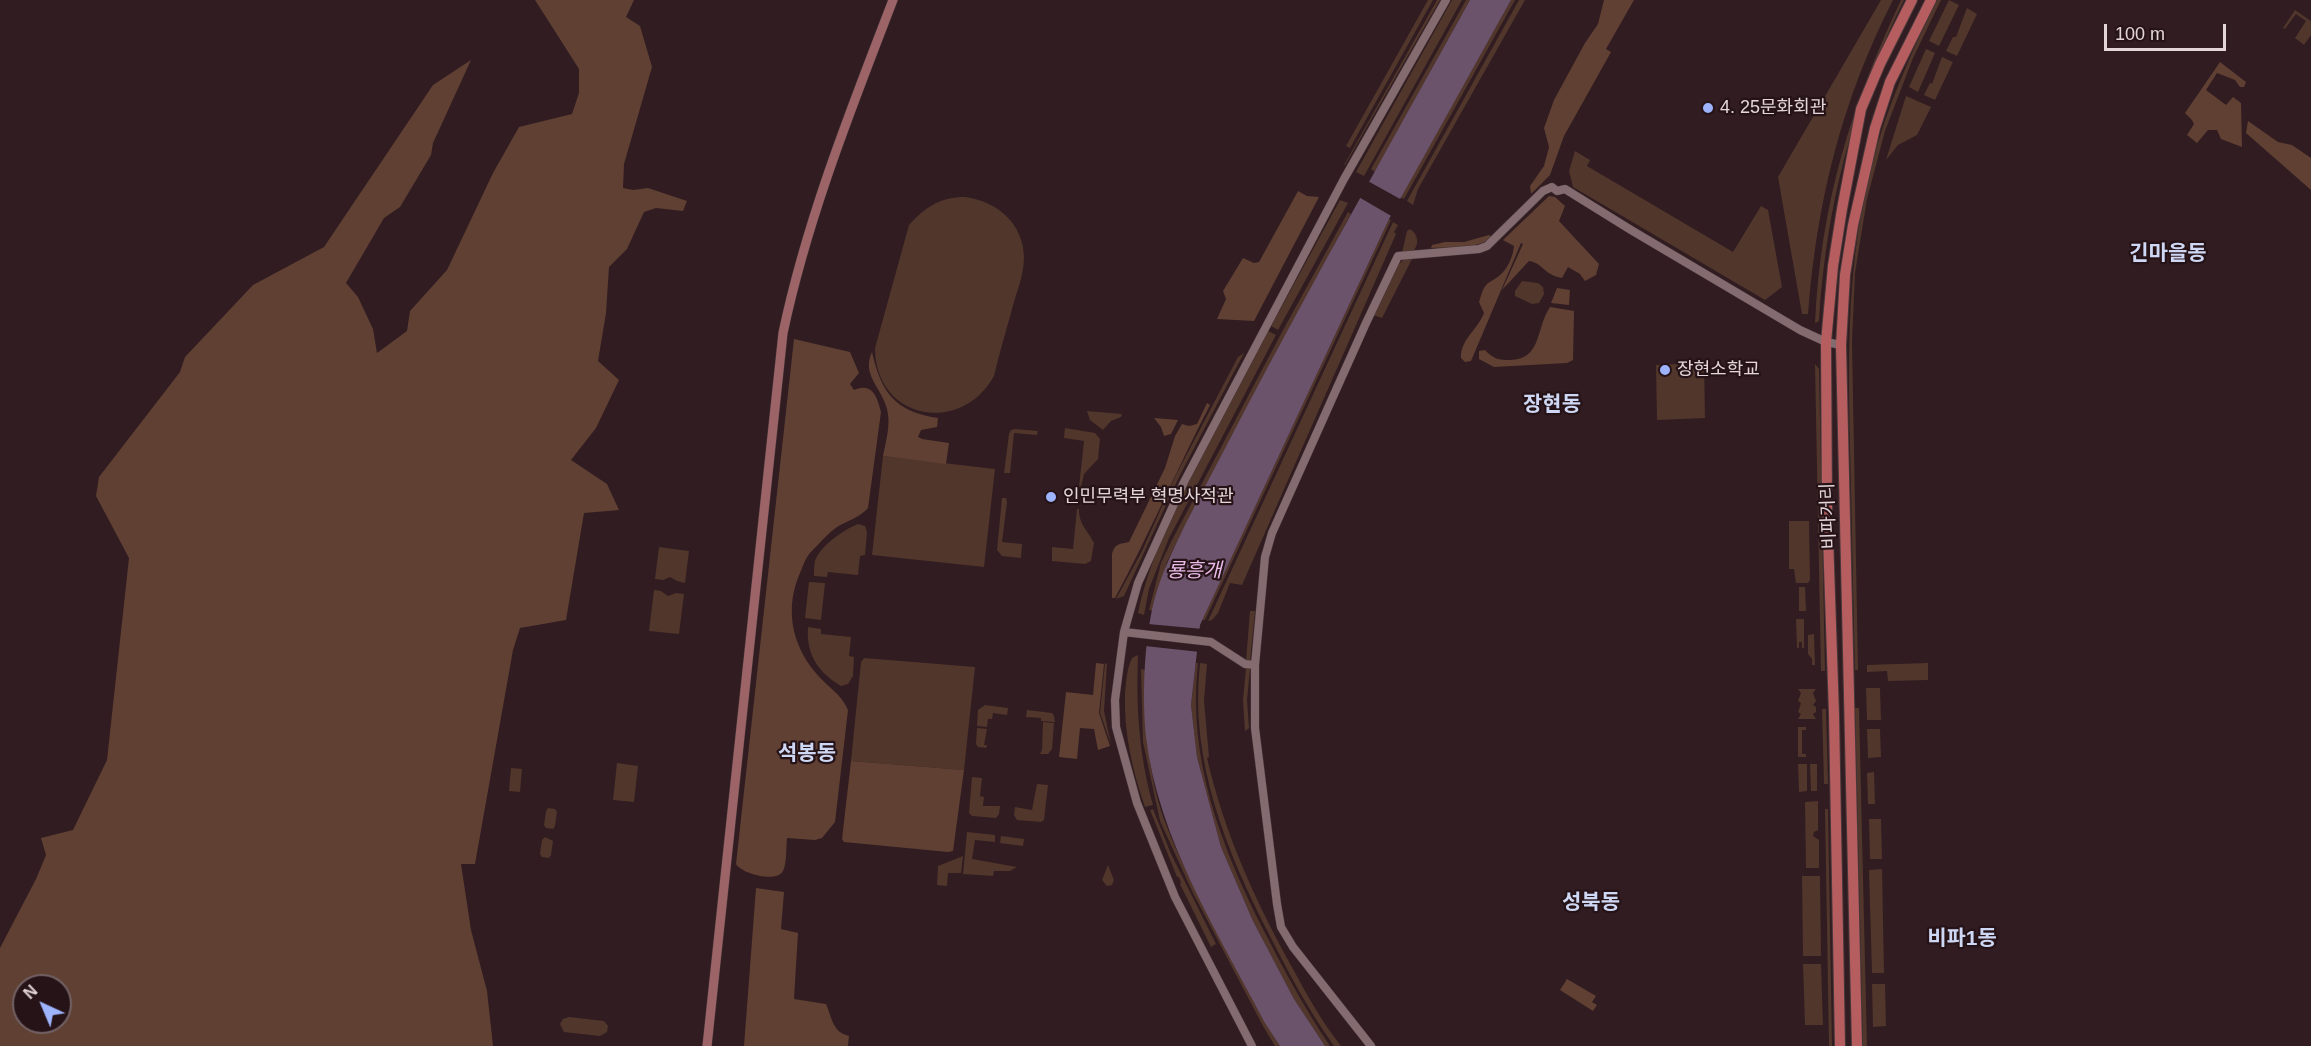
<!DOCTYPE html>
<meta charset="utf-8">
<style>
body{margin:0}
#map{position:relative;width:2311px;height:1046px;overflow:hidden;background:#301c21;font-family:Arial,sans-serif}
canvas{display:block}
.north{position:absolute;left:12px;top:974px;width:60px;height:60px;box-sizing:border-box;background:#261317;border:2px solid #726164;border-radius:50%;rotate:316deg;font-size:16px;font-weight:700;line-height:24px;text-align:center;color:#e4d5d8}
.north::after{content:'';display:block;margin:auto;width:21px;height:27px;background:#9db4fd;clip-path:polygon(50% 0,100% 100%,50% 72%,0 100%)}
.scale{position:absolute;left:2104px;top:24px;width:122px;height:27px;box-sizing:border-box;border:3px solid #e4d5d8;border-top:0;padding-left:8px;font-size:18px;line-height:21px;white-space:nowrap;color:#e4d5d8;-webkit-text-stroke:4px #261317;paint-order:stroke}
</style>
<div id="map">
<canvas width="2311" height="1046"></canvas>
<div class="north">N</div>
<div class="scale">100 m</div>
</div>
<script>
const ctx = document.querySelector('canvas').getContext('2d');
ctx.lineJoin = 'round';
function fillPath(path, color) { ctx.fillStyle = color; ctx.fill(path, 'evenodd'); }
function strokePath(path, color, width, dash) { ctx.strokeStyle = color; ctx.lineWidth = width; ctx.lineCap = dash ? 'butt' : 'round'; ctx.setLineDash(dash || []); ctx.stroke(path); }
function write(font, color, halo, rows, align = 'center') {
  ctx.font = font + ' Arial,"Noto Sans KR",sans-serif'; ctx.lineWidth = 4.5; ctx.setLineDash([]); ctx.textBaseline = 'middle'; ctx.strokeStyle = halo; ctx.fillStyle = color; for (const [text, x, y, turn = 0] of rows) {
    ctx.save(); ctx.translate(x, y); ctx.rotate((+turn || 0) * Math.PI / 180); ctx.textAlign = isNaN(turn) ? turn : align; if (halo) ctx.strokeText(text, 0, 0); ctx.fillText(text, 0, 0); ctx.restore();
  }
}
const green = new Path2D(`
 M1428 0H1433L1350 148 1346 146Z
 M1437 0H1440L1345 165H1344Z
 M1452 0H1462L1364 176 1356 172Z
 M1466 0H1470L1375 172 1371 169Z
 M1511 0H1515L1404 199 1400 197Z
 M1519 0H1525L1418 189 1413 205 1407 201Z
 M1881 0H1893C1841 102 1817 201 1808 314H1802L1778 177Z
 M1901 0H1904C1853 103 1826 206 1819 321L1815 323C1821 203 1850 108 1901 0Z
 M1937 0H1941L1913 58 1885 131 1867 199 1855 273 1852 341 1858 670H1855C1853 596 1852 522 1850 448 1848 352 1847 258 1872 164 1887 106 1911 53 1937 0Z
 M1949 0 1959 5 1939 46 1929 41Z
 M1967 8 1977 14 1957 56 1946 51 1953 37H1956Z
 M2295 10 2311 21V35L2304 45 2295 38 2306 21 2296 14 2285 29 2283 28Z
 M1926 49 1935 53 1918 92 1909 87Z
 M1942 57 1953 62 1935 100 1924 95 1930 83 1932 84Z
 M1906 96 1931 107 1917 135 1898 145 1886 160Z
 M1575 151 1590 160 1587 166 1733 252 1761 206 1768 210 1782 287 1765 300 1573 187 1569 171Z
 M965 197C997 201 1024 224 1024 258 1024 276 1015 296 1011 313 1005 334 999 355 994 376 961 436 875 420 875 348L909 225C925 207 941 197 965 197Z
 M1340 200 1348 203 1278 330 1271 326Z
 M1348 212 1351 214 1192 512 1167 562 1153 611 1149 610 1161 563 1172 540 1282 332Z
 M1389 219 1391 220 1205 620H1202Z
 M1393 222 1398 225 1394 232 1396 234 1242 585 1230 583 1218 613 1212 620 1208 621Z
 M1410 229C1417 233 1420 243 1414 250L1402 253 1407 231Z
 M1412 259 1382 318 1373 315 1396 267 1403 260Z
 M1522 281 1538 283 1543 287 1544 294 1539 303 1532 304 1515 296V291Z
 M1268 331 1276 335 1169 538 1149 589 1144 615 1138 613C1150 556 1177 504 1204 452 1226 412 1247 371 1268 331Z
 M1244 353 1179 477 1124 596 1116 599 1142 551 1176 475 1238 357Z
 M1704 363 1705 418 1657 420 1656 365Z
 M1815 364 1819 369 1825 671H1821Z
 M1087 411 1122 414 1121 417 1111 421 1103 430 1090 420Z
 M1065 428 1095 433 1100 439 1098 459 1084 474 1081 487H1079L1084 441 1064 438Z
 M1015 429 1038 431 1037 435 1014 433 1010 473H1004L1009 434 1011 430Z
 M883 456 995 469 984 567 872 555Z
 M1002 498H1006L1007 502 1002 542 1022 544 1021 558 1002 556 997 550Z
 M1077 509H1079C1078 523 1088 531 1094 543L1091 561 1085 564 1052 561V547L1073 549Z
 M1789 521H1809L1810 580 1808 583H1796L1794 569H1789Z
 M858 524 865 526 867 532 865 555 860 556 858 575 828 572 827 577 814 576C814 571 814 566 815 561 820 546 843 530 858 524Z
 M659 547 689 551 685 583 677 581 670 577 663 580 655 579Z
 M809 582 825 583 821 620 805 618Z
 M1799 587H1805L1806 611H1799Z
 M654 590 661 591 668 596 676 593 684 594 679 634 649 631Z
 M1250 611H1255L1250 662 1246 661Z
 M1796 619H1804V648H1802V642H1799V648H1797Z
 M808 627 821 629V634L851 637 849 656 854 657 853 676 848 684 841 686C817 672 806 653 808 627Z
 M1814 634 1815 665H1812V659L1808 654V635Z
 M1138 655C1136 707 1139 755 1153 805L1145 807C1132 769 1124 734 1125 694 1126 682 1127 668 1132 658Z
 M864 658 975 667 964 770 851 761 861 662Z
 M1105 663 1107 664 1104 711 1111 744 1100 713Z
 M1196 663H1198C1187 758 1221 847 1264 931 1284 970 1305 1009 1330 1046H1325L1294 999 1253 921 1221 847 1197 757 1191 705Z
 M1200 663 1207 664 1204 701 1209 757 1207 758C1224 832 1256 903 1293 969 1307 995 1322 1022 1341 1046H1334C1309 1011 1289 974 1270 936 1226 851 1189 760 1200 663Z
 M1928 663V680L1888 681 1887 671 1867 672V665Z
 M1246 668 1250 669 1247 700 1249 728 1245 731 1243 700Z
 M1141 669 1145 670C1145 720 1147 771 1164 819 1179 860 1201 899 1221 938 1240 974 1258 1011 1280 1046H1275L1263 1026 1193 893 1160 821 1143 742Z
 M1866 688H1880L1881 720H1867Z
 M1798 689H1816L1813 693 1816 701 1813 705 1816 707V712L1813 714 1816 719H1798L1801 714 1798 712 1801 703 1798 701 1801 693Z
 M985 705 1008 708 1007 715 993 713 992 719H988L987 727 977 726 978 710Z
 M1855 708H1859L1867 1046H1863Z
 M1822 709H1826L1828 784H1824Z
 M1027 710 1052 713 1054 716 1055 722 1041 721V718L1026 717Z
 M1043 722 1054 723 1052 749 1048 754H1040L1042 750Z
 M1798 727H1806V730H1802V754H1806V757H1798Z
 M977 728 987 729 984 745H987L986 748 978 747 976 744Z
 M1867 729H1880L1881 757 1868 758Z
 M617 763 638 766 634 802 613 800Z
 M1798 764H1807V791L1799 792Z
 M1810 764H1817V791H1811Z
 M511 768 522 769 520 792 509 791Z
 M1874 772 1875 804H1868L1867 773Z
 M972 777 982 778 980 796 984 797 983 806H1000L999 814 996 818 972 816 969 813Z
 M1037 784 1048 785 1044 820 1041 822 1017 820 1014 815 1015 807 1032 810Z
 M1818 801V830L1814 832 1813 836 1819 840V868H1806L1805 802Z
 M548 808 555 809 557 812 555 826 553 829 546 828 544 825 546 811Z
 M1153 809 1171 854 1216 944 1211 947 1180 884 1181 883 1179 877H1177L1150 810Z
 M1825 809H1828L1832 1046H1829Z
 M1869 819H1881L1882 859H1870Z
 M967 832 995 835V842L975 840 972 859 1017 867 1010 871H994L993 876 963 874Z
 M1001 836 1024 839 1023 846 1000 843Z
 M545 837 553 841 551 855 549 858 542 857 540 854 542 840Z
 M963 856 961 873H948L947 886 937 885 938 866Z
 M1108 865 1114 880 1112 885 1107 886 1102 880Z
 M1882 869 1884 973H1872L1869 870Z
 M1802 876H1820L1821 956H1803Z
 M1803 964H1821L1823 1025H1805Z
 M1872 984H1885L1886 1026 1873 1027Z
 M569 1017 604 1021 608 1026 607 1032 600 1036 564 1032 560 1024 563 1019Z`);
const forest = new Path2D(`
 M535 0H634L626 17 640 26 652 67 624 164 623 188 633 190 648 188 687 201 683 211 656 208 644 212 627 249 609 267 606 313 598 361 619 380 596 428 571 460 607 484 619 510 584 513 566 620 520 628 513 650 475 864H461L471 930 487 991 493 1046H0V948L36 879 46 855 41 838 73 830 107 760 129 558 96 496 99 477 180 372 185 357 253 285 324 247 433 85 471 60 433 143 431 155 400 207 384 218 346 283 358 297 373 329 377 353 407 331 410 311 447 270 493 173 519 127 572 114 579 93V69ZM24 986H60V1022H24Z
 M1604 0H1634L1606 49 1611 52 1564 136 1550 175 1531 194 1530 186 1544 166 1549 147 1544 128 1554 100 1585 43 1598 24Z
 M2220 62 2246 82 2244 87H2240L2235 80 2217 73 2206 90 2226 105 2233 97 2241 103 2242 147 2221 139 2217 130H2208L2197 143 2187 135 2194 124 2192 120 2185 113Z
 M2248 121 2278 142 2292 145 2311 158V190L2246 133Z
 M1298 191 1307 196 1319 197 1254 321 1217 319 1226 299 1223 291 1243 258 1254 263 1259 262Z
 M1549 196 1555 197 1565 206 1559 221 1599 264 1596 275 1585 281 1580 274 1568 267 1562 278C1544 275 1543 263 1529 261L1502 290 1523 244 1521 243 1471 361 1465 362 1461 358C1460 340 1478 329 1484 313L1479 302C1481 297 1482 289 1487 284 1490 281 1496 279 1499 276 1508 269 1513 256 1514 246L1503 240Z
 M1489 235 1492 237C1477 250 1450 247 1431 248L1432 245 1445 242H1464Z
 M1557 288 1570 290 1569 305 1551 303Z
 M1550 307 1574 311 1573 360 1567 363 1494 367 1479 359V351L1485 350C1493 359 1499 360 1510 360 1542 360 1536 327 1550 307Z
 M794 339 850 352 859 373 850 384 854 390C872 382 877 396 881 412L868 508C860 517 847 521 837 527 827 534 819 544 810 553 805 559 803 566 800 573 785 607 791 643 815 672 826 686 841 693 848 710L835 822 822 838 815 840 787 838C786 848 787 863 783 871 777 883 742 874 736 864Z
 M872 352C881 392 895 412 938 418L937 427 921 430 918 437 922 439 949 443 946 464 883 456C886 441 891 424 887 409 882 388 861 375 872 352Z
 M1207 403 1210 405C1177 469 1149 535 1115 598H1112V554C1115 543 1120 544 1129 542L1165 468 1175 436 1182 424 1189 426 1197 424Z
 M1154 418 1178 420 1171 434 1164 436 1161 427Z
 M1096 663 1104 664 1099 713 1110 746 1098 750 1094 729 1080 728 1077 759 1059 757 1066 692 1093 695Z
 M851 761 964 770 953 851 948 852 844 842 842 839Z
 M756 888 784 892 781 929 798 933 794 999 826 1004C832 1017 832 1032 849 1036L848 1046H744Z
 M1567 979 1596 996 1592 1002 1597 1005 1593 1011 1560 990Z`);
const water = new Path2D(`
 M1470 0H1511L1389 219 1200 625 1191 705 1197 757 1221 847 1253 921 1294 999 1325 1046H1280L1265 1023C1218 933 1158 839 1146 737 1142 695 1144 642 1154 601 1161 574 1174 548 1186 523 1205 486 1225 449 1244 412 1317 274 1394 137 1470 0Z`);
const pier = new Path2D(`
 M1366 180 1402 200 1393 217 1357 196Z
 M1148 624 1203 629 1200 652 1145 646Z`);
const tertiary = new Path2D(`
 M1124 632 1211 642 1245 664 1255 665
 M1252 1046 1175 897 1137 803 1116 727 1115 700 1124 632 1138 583 1184 482 1344 179 1446 0
 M1371 1046 1293 947 1281 927 1277 904 1255 728V665L1265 557 1272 533 1366 323 1398 256 1479 249 1487 246 1543 191 1552 187 1557 191 1565 189 1631 230 1800 330 1826 342 1841 345`);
const secondary = new Path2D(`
 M707 1046 783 333C807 219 851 109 893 0`);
const primary = new Path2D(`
 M1840 1046 1834 714 1827 507 1826 342 1833 266 1842 209 1861 109 1880 64 1912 0
 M1857 1046 1841 345 1845 275 1853 225 1875 128 1890 82 1931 0`);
const markers = [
 [1708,108,6,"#9db4fd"],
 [1665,370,6,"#9db4fd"],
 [1051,497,6,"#9db4fd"]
];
const poiNames = [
 ["4. 25문화회관",1720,108],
 ["장현소학교",1677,370],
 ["인민무력부 혁명사적관",1063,497]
];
const streetNames = [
 ["비파거리",1829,516,-92]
];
const waterNames = [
 ["룡흥개",1194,571]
];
const quarterNames = [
 ["긴마을동",2168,254],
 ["장현동",1552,405],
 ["석봉동",807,754],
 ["성북동",1591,903],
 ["비파1동",1962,939]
];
fillPath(green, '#51362b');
fillPath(forest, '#604033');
fillPath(water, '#6c536c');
fillPath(pier, '#301c21');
strokePath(tertiary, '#48383b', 9);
strokePath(secondary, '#48383b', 10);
strokePath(primary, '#48383b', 12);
strokePath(tertiary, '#846b70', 8);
strokePath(secondary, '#9d6467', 9);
strokePath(primary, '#b65e5f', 10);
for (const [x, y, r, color] of markers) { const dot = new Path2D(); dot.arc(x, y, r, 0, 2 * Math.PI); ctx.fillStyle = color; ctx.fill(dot); strokePath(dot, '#261317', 2); }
write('18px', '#e4d5d8', '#261317', poiNames, 'left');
write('18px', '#e4d5d8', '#261317', streetNames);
write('italic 20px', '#e9bbe8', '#261317', waterNames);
write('bold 21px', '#ced7f3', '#261317', quarterNames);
</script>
